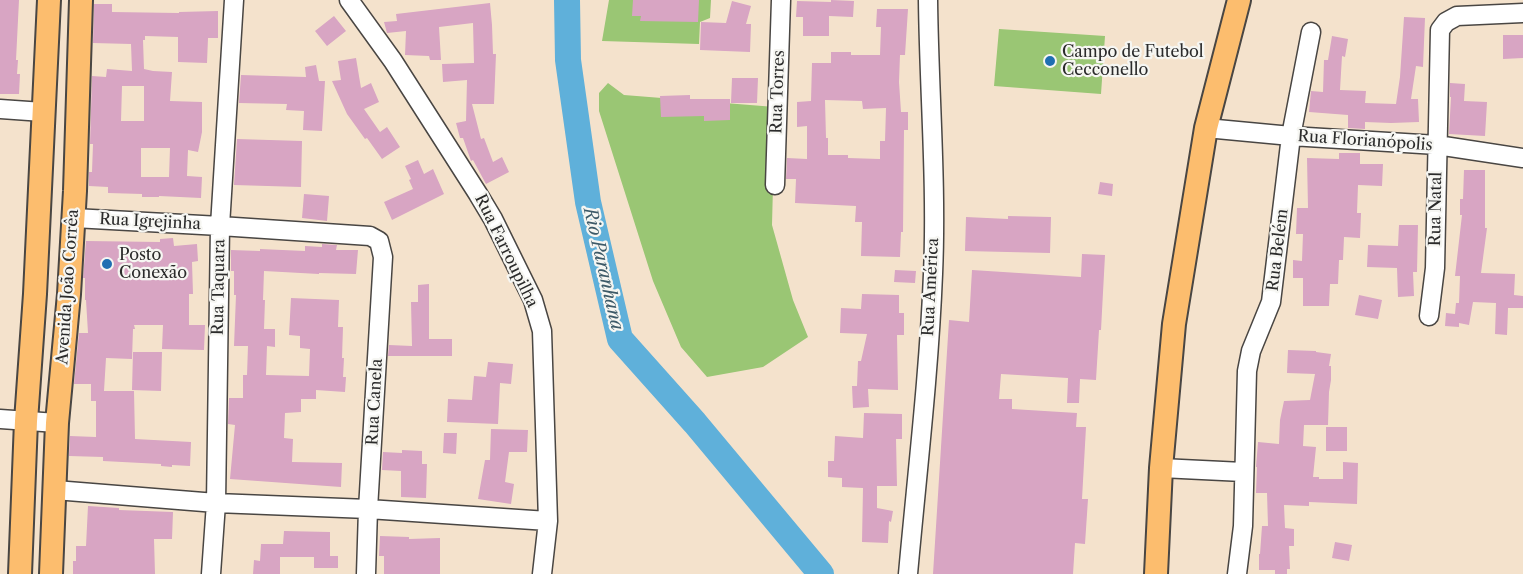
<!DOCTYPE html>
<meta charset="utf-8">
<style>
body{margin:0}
canvas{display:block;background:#f4e2cc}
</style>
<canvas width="1523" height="574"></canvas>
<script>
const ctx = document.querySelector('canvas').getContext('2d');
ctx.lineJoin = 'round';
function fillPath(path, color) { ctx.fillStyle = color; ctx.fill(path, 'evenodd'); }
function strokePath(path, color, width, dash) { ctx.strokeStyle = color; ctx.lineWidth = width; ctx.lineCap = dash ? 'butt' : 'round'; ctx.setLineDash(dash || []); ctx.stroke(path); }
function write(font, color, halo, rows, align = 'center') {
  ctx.font = font + ' "Libre Caslon Text",serif'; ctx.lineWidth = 4.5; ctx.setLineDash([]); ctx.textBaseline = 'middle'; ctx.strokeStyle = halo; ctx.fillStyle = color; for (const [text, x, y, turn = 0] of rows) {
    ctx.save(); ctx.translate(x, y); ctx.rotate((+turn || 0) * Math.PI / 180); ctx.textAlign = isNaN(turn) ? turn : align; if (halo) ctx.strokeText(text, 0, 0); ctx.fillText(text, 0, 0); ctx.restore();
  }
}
const green = new Path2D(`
 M609 0H711L710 18 700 22 699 44 602 41Z
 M999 29 1105 36 1101 94 994 86Z
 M608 83 624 95 775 107 772 225 793 300 808 337 763 367 707 377 681 347 653 281 599 111V93Z`);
const river = new Path2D(`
 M567 0 568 60 588 202 620 339 695 423 821 574`);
const building = new Path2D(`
 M0 0H19L16 60H18L17 74H20L19 94H0Z
 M633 0H699L698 22 640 21 641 16H632Z
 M831 0 854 1 853 17 829 16V36H803V17H796L797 1 831 2Z
 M732 1 751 6 746 24H751L750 52 700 50 701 22 726 23Z
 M490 3 492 25 493 54H496L494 104H472L481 139 484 138 493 162 502 157 509 172 486 184 473 160 471 161 463 138H460L456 123 466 121 467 80 443 82 442 64 474 63 473 23 439 27 441 60H430L429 56 405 55 406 31 387 33 384 22 397 21 396 14Z
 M94 4H112V12L179 13V12L218 11V38H208L207 63 178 62V37L145 36V40H143L144 69 153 71 172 72 170 101 202 102V132L198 152 188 150 187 176 202 177 201 198 159 196V197H142V194L108 193V187L89 186V172H92L93 144H90L92 76 106 77 107 69 132 71 131 44 93 43ZM122 86H144V121H121ZM141 148H170L169 177H141Z
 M877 9H908L905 55H900L899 82 901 112H908V130H904L903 232H901L900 257 861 256 862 222H855L856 206 795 203 796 179H786L787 158 807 159V126L797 127V102L811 101 812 63H831V52H851V55H880L881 27H876ZM825 100 862 101 863 109 886 108 885 141H880V159L848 158V155H828V138H826Z
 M334 16 346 31 327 46 315 31Z
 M1404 17 1425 18 1423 67 1416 66 1411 99H1418L1419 122 1391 123 1365 122V129L1348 128V115L1309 112 1311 91 1323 92 1324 60H1328L1332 36 1348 39 1345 57 1342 56 1340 90 1366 91 1365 103 1396 104 1400 77Z
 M1503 35H1523V58L1503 59Z
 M356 58 361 88 371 83 379 102 364 109 380 132 387 127 400 147 382 159 367 138 365 139 347 114 332 81 341 80 338 61Z
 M316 65 319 81H325L322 131 303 130 304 111 286 110 287 104 239 103 241 75 306 77 305 67Z
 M732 78H758L757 103H731Z
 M1450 83 1465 84 1464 101 1487 102 1485 136 1449 134 1451 97H1450Z
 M690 95V99H730V120L704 121V116L661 117 660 96Z
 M237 139 302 141 301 187 234 185Z
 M1339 153H1360V164H1383L1382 186 1358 185 1357 213H1361L1360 238 1344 237 1343 260H1339L1338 284H1330L1329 306H1303V278H1293V260L1302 261 1303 234H1296L1297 208H1308L1307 158 1339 159Z
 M418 160 424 174 433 169 444 194 392 220 384 202 413 189 409 180 411 179 405 166Z
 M1464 170H1485V228H1487L1481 273 1515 274 1514 295 1523 296V308H1508L1507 335 1495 334 1496 303 1473 302 1469 325 1459 323V327L1445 326 1446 313 1455 314 1456 303H1459L1460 276H1455L1462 215H1460V199H1463Z
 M1100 182 1113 184 1112 196 1098 194Z
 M304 194 329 196 327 221 302 218Z
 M1008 216 1051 217 1050 253 965 251 966 217 1008 219Z
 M1399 225H1418L1417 272H1413L1414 296 1398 297 1397 268 1367 267 1368 245 1398 246Z
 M173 238 174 246 197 244 198 261 192 262 193 294H189V325H205L204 350 162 349 163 325H134L135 329H133L132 359 106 358 104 391H134L135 439 191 442 190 466 172 465V467L161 466V464L103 461V457L69 456 70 436 96 437V401H91V384H74L79 333H88L86 300H85V278H83L86 241 160 242V239Z
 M322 244 337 245 336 250H358L356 274 319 273V274L264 271 263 300H265L264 329H275V347L267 346 266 375 309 376 310 349 300 348V336L289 335 291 298 339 300 338 327H343L342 358H344L343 377H346L345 392 316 390V399H301V412L285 413 284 438 293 439 292 462 342 463 341 487 230 479 235 425 228 424 229 398H243V375H247L248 346H234L236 295H234V271H231V250L260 251V249L305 251V246L322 247Z
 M1082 254 1105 255 1101 330H1099L1096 380 1080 379 1079 403H1067L1068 378 1001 374 999 399H1012V409L1077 413 1076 427H1086L1082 499H1088L1085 544 1075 543 1073 574H933L949 320 969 322 972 270 1081 277Z
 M895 270 916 271 915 283 894 282Z
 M429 284V339H452V356H388L389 345 412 346 411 302H418V285Z
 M862 294 899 295V313H904V335H897L898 390 868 389 869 407 853 408 852 386H857L858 361H861L867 334 840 333 841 308 861 309Z
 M1359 295 1382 300 1378 319 1355 315Z
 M1288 350 1316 351V352L1331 354 1329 366H1331V380L1329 392 1328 425H1304L1303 446 1316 447 1313 477H1319V479H1343V462L1358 463 1357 504 1309 502V506L1284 505 1285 528 1294 529V546H1289L1290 569H1287V574H1275V570H1259V554H1260L1262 526H1268L1267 493H1256L1257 467H1256L1258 442 1279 444 1280 420 1284 401 1310 400 1315 374 1287 373Z
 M133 352H162L161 391 132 390Z
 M488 362 513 364 511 384 500 383 498 424 447 422 448 399 472 400 474 376 486 377Z
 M864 413 902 414V439H896L897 486H877V508L893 511 891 522 889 521 888 543 862 542 863 488 842 487V478L828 477V461H834L835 436 863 438Z
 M1326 427H1347V451H1326Z
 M491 429 528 430 527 452H509L505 482 514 484 511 504 478 499 485 460H490Z
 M444 433H457L456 454 443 453Z
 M402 450 422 451V464H427L426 498 401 497V471L382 470 383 452 402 453Z
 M88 506 119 508V510L173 512 172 539H154L155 574H73V561H76V546H86Z
 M284 531 330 532V556H338V568H314V557H280V574H253L254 560 260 561 261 544H283Z
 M380 536 409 537V539L440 538V574H384V556H379Z
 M1335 542 1352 545 1349 561 1332 558Z`);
const minor = new Path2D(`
 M349 0 393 61 478 194 493 219 533 300 542 331 548 521 542 574
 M0 109 43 112
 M1206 128 1291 136 1437 145 1523 158
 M775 185 781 0
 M74 218 220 226 370 236 379 241 383 257 368 509 366 574
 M1429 316 1435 268 1440 30 1446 22 1457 16 1523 13
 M0 419 57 423
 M1161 468 1243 472
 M55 490 216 503 368 509 548 521
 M211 574 216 503 220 226 234 0
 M908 574C917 474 929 374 933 274 937 183 929 91 928 0
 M1237 574 1243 526 1247 371 1251 351 1271 302 1291 136 1311 32`);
const major = new Path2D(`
 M20 574 26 421 35 294 49 0
 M51 574 57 423 69 294 75 191 81 0
 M1156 574 1161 468 1174 324 1206 128 1239 0`);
const markers = [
 [1050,61,6,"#1f6fb2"],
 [107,264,6,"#1f6fb2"]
];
const poiNames = [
 ["Campo de Futebol",1062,52],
 ["Cecconello",1062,70],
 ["Posto",119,255],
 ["Conexão",119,273]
];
const streetNames = [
 ["Rua Torres",778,92,-88],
 ["Rua Florianópolis",1365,141,4],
 ["Rua Natal",1436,209,-89],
 ["Rua Igrejinha",150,222,3],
 ["Rua Belém",1278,250,-83],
 ["Rua Farroupilha",506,251,64],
 ["Avenida João Corrêa",68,287,-86],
 ["Rua Taquara",219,287,-89],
 ["Rua América",931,287,-87],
 ["Rua Canela",375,402,-87]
];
const waterNames = [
 ["Rio Paranhana",603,269,77]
];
fillPath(green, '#9ac674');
strokePath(river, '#5fb0da', 26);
fillPath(building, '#d8a5c3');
strokePath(minor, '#494643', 21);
strokePath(major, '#494643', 26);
strokePath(minor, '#fff', 18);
strokePath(major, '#fcbd6e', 22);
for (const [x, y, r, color] of markers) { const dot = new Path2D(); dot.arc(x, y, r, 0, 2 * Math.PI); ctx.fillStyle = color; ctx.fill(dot); strokePath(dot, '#f6f6f2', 2); }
write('16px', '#2b2b2b', '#f6f6f2', poiNames, 'left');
write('16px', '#2b2b2b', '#f6f6f2', streetNames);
write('italic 18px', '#3d5a68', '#f6f6f2', waterNames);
</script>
